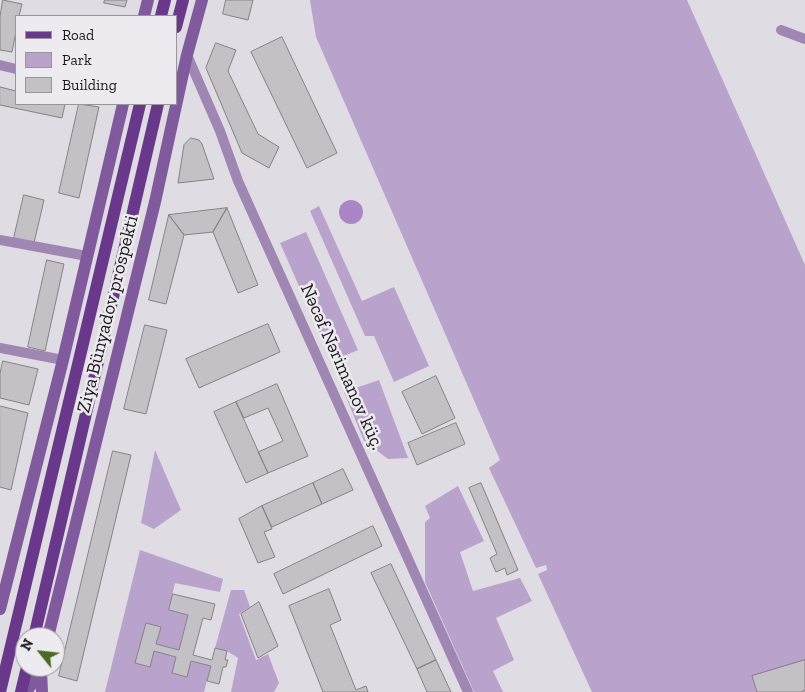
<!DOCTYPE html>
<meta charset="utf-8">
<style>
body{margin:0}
#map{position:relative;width:805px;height:692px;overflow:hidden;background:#e0dce3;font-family:"Zilla Slab",serif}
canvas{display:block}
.legend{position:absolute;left:15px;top:15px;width:162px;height:90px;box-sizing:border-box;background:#edeaf0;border:1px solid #99969b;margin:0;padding:6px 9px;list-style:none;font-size:15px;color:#1b191c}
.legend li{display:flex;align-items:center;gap:10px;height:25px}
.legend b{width:25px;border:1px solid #99969b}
.north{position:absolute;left:15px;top:627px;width:50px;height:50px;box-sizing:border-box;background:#edeaf0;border:1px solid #99969b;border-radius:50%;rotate:299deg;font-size:14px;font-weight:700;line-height:20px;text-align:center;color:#1b191c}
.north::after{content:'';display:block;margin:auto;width:18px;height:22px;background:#4a6a21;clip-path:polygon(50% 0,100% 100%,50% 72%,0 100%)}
</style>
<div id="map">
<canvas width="805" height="692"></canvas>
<ul class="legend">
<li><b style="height:6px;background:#6a388a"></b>Road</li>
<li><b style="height:14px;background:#b9a2cb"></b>Park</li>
<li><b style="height:14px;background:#c3c0c6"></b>Building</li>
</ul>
<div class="north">N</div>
</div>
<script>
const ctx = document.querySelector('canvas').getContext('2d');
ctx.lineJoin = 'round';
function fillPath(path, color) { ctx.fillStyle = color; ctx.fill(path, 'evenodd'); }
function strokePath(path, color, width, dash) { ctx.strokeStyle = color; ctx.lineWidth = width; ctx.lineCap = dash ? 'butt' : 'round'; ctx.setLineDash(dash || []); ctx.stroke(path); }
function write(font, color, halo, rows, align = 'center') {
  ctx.font = font + ' "Zilla Slab",serif'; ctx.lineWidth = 5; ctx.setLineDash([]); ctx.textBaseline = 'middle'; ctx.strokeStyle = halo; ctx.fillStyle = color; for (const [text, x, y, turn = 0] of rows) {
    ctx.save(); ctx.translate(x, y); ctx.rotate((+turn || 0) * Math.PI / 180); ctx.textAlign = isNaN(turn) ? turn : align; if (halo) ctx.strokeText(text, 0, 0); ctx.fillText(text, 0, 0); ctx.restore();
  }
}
const green = new Path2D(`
 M310 0H687L805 265V692H592L538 574 547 570 546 565 536 568 489 468 500 460 316 37Z
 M319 206 362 301 394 287 429 366 394 382 374 336H365L310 211Z
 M306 232 358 350 332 361 280 243Z
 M379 380 408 458 388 459 364 441 344 392Z
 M155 450 181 510 154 529 141 523Z
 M458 486 484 541 460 552 473 591 520 578 532 601 496 618 514 660 493 671 503 692H474L425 582V522L430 518 425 506Z
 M140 550 223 579 220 592 175 583 169 610 188 615 179 650 156 644 161 627 146 623 136 663 149 667 154 651 176 657 173 673 186 677 191 661 211 666 204 692H105Z
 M231 590H244L250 607 239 614 256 660 268 654 279 683 274 692H231L238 658 227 651 215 648Z`);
const water = new Path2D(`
 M339 212a12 12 0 1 1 24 0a12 12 0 1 1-24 0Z`);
const building = new Path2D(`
 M3 0 22 4 19 16H16V32L12 52 0 50V17Z
 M105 0H127L125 7 104 3Z
 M226 0H253L248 20 223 14Z
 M282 37 337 153 307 168 251 52Z
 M216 43 236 50 228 71 258 134 279 147 269 168 242 153 206 68Z
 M0 87 16 91V104H65L62 118 0 105Z
 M79 104 99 107 79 198 59 193Z
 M191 138 199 140 202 144 214 179 178 183 184 145Z
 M24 195 44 200 34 243 14 238Z
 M227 208 258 285 238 293 213 232Z
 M227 208 213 232 184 235 169 215Z
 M169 215 184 235 166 304 149 300Z
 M47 260 64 264 45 351 28 347Z
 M268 324 280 352 199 388 186 359Z
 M145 325 167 330 146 414 124 409Z
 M3 361 38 369 29 405 0 398V374Z
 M436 376 455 418 422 434 402 392Z
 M277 384 308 456 268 473 258 452 283 441 268 408 244 418 236 402Z
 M236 402 268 473 246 483 214 412Z
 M0 406 28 413 11 490 0 487Z
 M456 423 465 444 417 465 408 443Z
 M113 451 131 455 77 681 59 676Z
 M343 469 353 490 322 504 313 483Z
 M313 483 322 504 272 527 262 506Z
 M481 483 518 570 507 575 505 568 496 572 490 558 497 554 469 488Z
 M262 506 272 529 264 532 275 557 258 563 239 519Z
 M373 526 382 546 283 594 274 574Z
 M391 564 436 660 417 669 371 573Z
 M329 589 341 620 330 625 356 690 366 686 368 692H323L289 606Z
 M173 594 215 604 211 620 203 618 193 655 212 660 215 648 227 651 225 660H228L226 667H223L219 684 207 681 211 666 191 661 187 677 172 673 176 657 154 651 150 667 135 663 146 623 161 627 156 644 179 650 188 615 169 610Z
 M259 602 278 646 258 658 241 614Z
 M436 660 451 692H427L417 669Z
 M805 660V690L801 692H757L752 676Z`);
const minor = new Path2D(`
 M781 30 805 39
 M187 55 220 131 238 181 468 692
 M0 65 16 69
 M0 240 87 256
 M0 348 63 360`);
const secondary = new Path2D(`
 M144 16 148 0
 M0 609 63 360 123 104
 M48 637 155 202 187 55 202 0
 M41 670 42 692
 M26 692 34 681 41 667`);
const primary = new Path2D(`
 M161 16 165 0
 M176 27 183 0
 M34 637 158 104
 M0 692 140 104
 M21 692 27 667`);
const streetNames = [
 ["Ziya Bünyadov prospekti",108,314,-76],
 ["Nəcəf Nərimanov küç.",342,367,66]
];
fillPath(green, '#b9a2cb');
fillPath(water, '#ab86c6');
fillPath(building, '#c3c0c6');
strokePath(building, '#848187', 1);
strokePath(minor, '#9f86b3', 10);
strokePath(secondary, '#805a9c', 12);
strokePath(primary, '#6a388a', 12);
write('19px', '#1b191c', '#edeaf0', streetNames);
</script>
